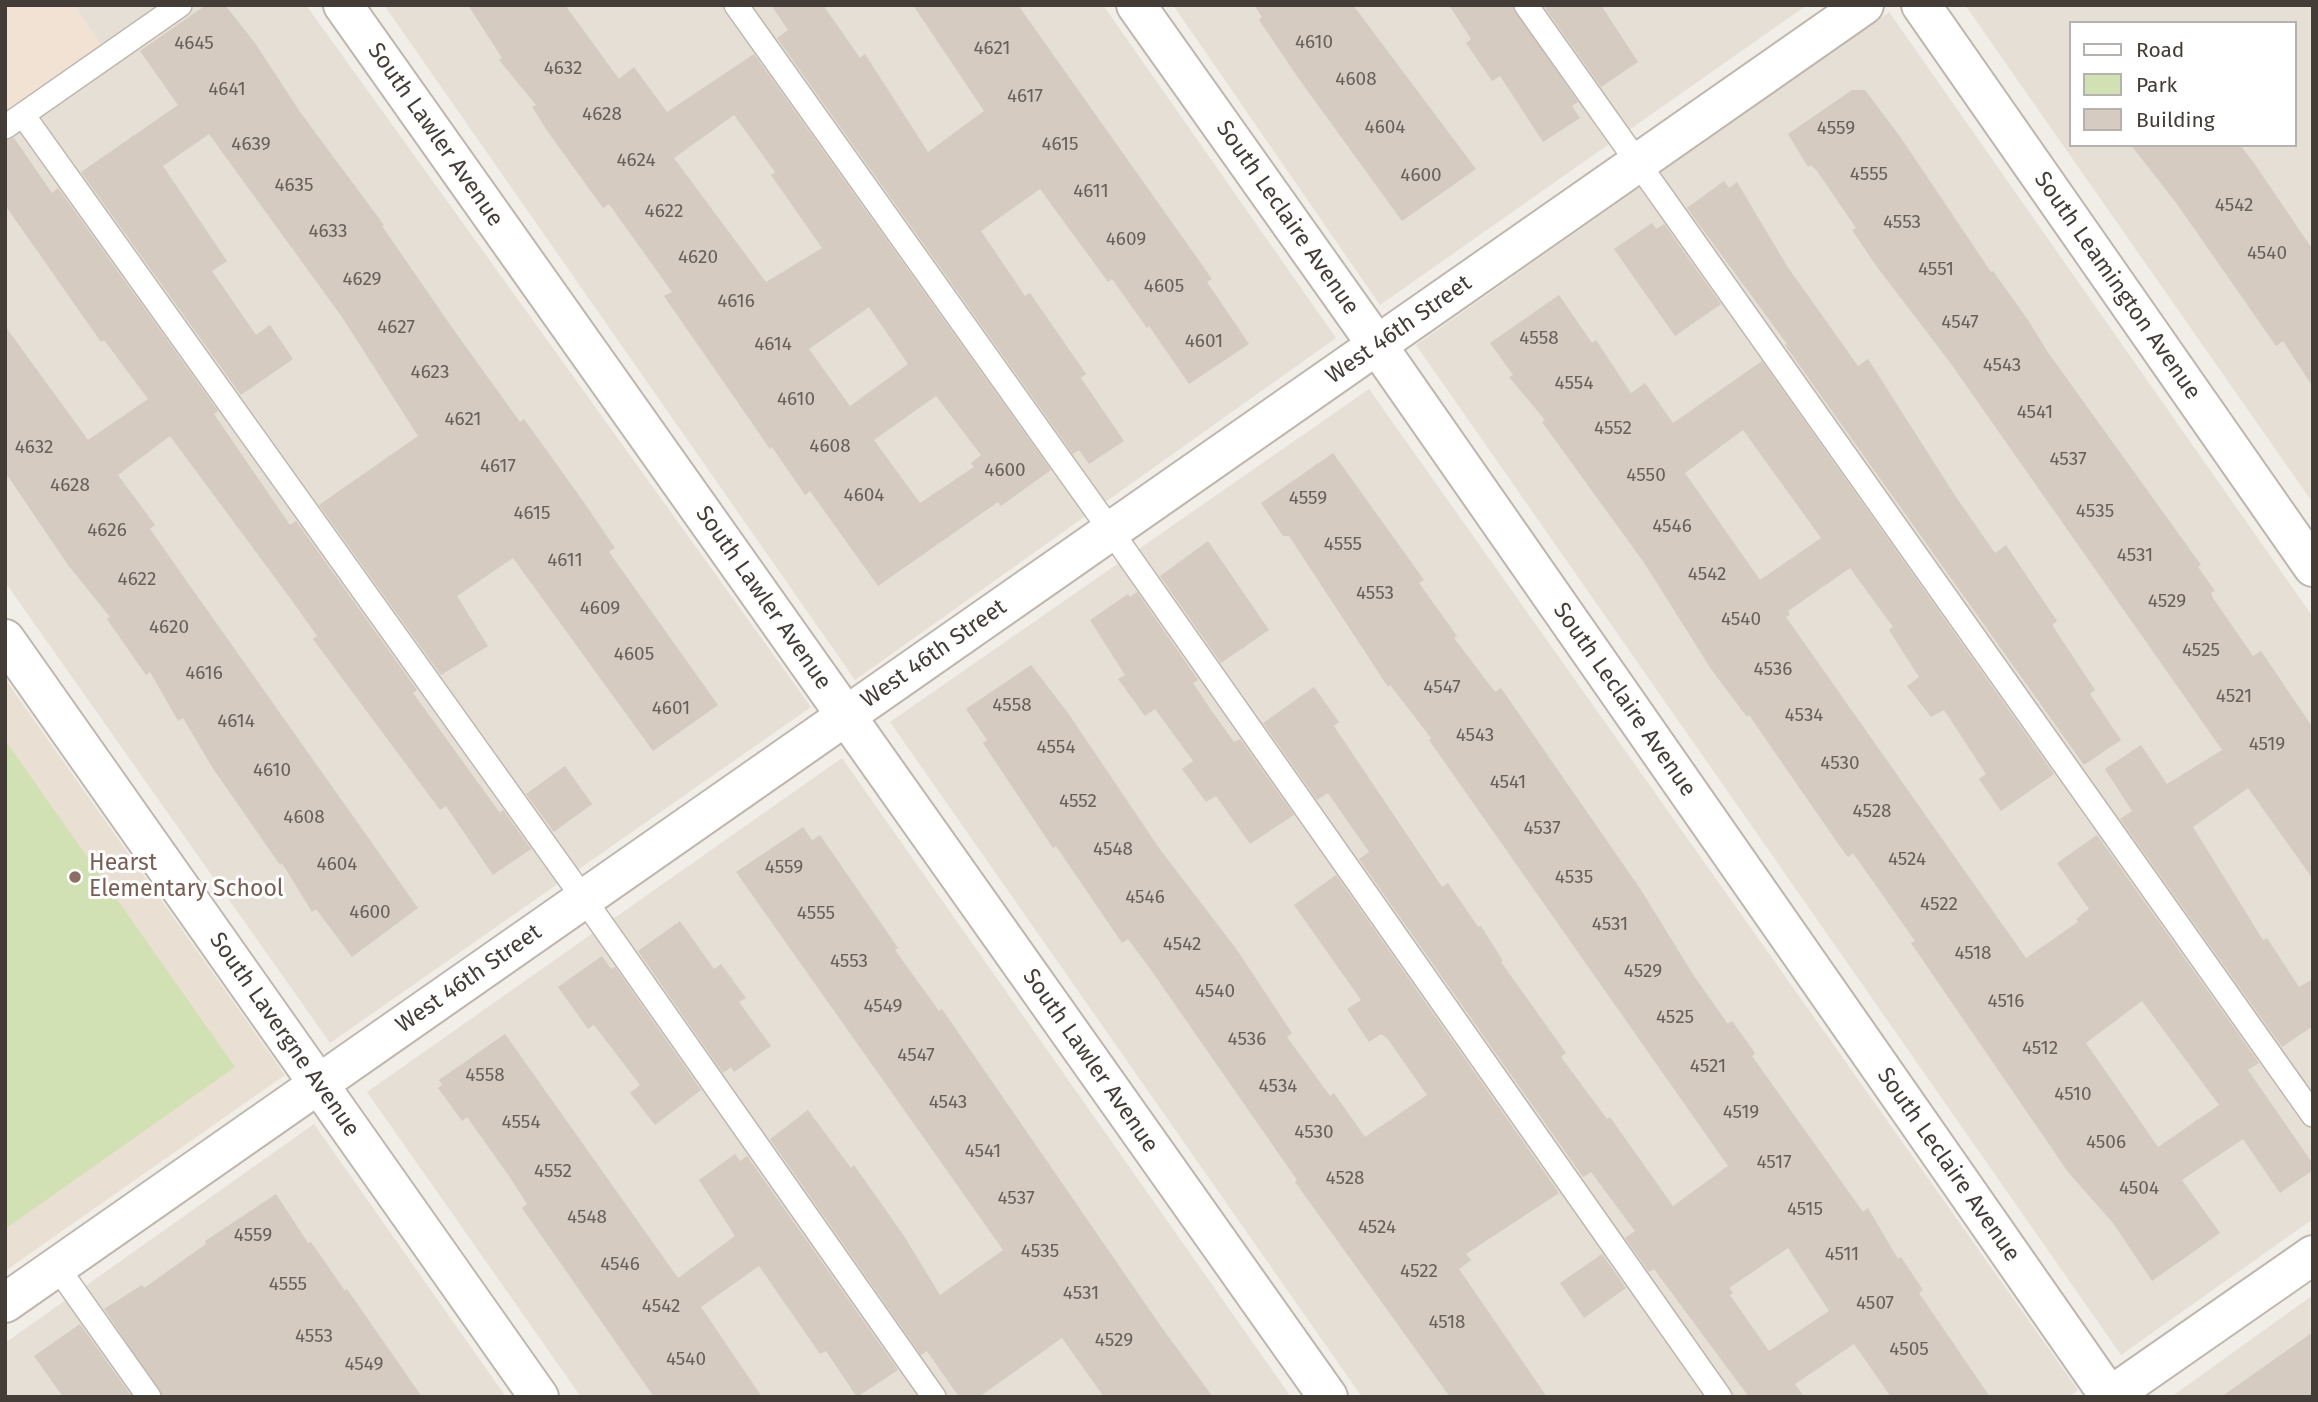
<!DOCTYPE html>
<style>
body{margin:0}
#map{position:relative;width:2318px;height:1402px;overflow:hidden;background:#f1ede7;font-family:"Fira Sans",sans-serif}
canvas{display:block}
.frame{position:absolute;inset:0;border:7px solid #443d37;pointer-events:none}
.legend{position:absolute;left:2069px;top:21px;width:228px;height:126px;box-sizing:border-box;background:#fff;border:2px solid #b4b1af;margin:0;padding:9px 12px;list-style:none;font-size:21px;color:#443d37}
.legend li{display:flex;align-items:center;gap:14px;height:35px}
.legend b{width:35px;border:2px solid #b4b1af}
</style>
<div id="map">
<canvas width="2318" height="1402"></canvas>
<div class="frame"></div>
<ul class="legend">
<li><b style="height:9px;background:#fff"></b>Road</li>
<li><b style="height:19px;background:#d2e1b4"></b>Park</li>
<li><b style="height:19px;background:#d5cbc1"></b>Building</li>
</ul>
</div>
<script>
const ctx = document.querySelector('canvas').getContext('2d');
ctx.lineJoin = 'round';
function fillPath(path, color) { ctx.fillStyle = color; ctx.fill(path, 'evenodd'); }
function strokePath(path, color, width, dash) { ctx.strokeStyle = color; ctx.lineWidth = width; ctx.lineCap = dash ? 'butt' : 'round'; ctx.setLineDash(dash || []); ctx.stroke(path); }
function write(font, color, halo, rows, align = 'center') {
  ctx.font = font + ' "Fira Sans",sans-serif'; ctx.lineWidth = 6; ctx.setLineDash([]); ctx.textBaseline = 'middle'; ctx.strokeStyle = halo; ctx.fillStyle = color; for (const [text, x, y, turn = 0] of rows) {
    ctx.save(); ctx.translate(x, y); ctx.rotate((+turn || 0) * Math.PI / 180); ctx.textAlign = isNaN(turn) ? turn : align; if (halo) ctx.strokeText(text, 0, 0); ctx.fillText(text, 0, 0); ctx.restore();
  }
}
const residential = new Path2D(`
 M74 5H306L811 707 330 1043 5 582V127L108 55Z
 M384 5H1103L1336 338 855 680Z
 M1173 5H1807L1380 305Z
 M1965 5H2313V503ZM2071 23H2295V145H2071Z
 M1889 12 2313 617V1219L2121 1355 1416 345Z
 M1369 389 2078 1390 2069 1397H1362L890 722Z
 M842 758 1291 1397H581L367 1092Z
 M314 1124 506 1397H5V1343Z
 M2313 1295V1397H2171Z`);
const commercial = new Path2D(`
 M5 5H74L108 55 5 127Z`);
const education = new Path2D(`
 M5 679 285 1075 5 1271Z`);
const green = new Path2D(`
 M5 740 235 1067 5 1229Z`);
const building = new Path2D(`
 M206 5H225L255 43 300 112 384 225 382 226 453 329 520 422 524 419 583 501 615 548 609 552 718 705 653 751 513 558 457 596 488 646 441 675 319 505 418 436 342 317 209 134 163 166 227 261 212 271 256 335 270 325 293 359 241 395 81 172 178 105 140 51Z
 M468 5H565L619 79 634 67 667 112 754 54 1051 470 1001 506 998 502 878 586 810 491 805 495 772 447 770 449 664 296 672 292 609 204 603 208 548 132 532 107 536 105 499 60 502 58ZM734 115 775 172 771 175 822 248 766 282 674 158ZM869 307 908 364 850 406 809 349ZM936 396 981 455 971 463 974 467 920 503 874 440Z
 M771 5H823L860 58 865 54 928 152 984 111 913 5H1018L1212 279 1207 282 1249 344 1189 384 1149 326 1147 328 1112 279 1108 282 1040 189 981 231 1025 296 1030 293 1086 374 1081 378 1124 441 1089 464 1079 450 1073 454 777 38 788 30Z
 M1254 5H1353L1476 169 1402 221 1299 79 1259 20 1262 17Z
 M1449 5H1512L1578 102 1572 106 1580 118 1543 142 1500 76 1492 81 1466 43 1471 39Z
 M1543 5H1601L1638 62 1601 87Z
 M1852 90H1865L1901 138 1991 272 1993 271 2028 320 2047 351 2201 565 2198 567 2215 591 2211 593 2213 598 2253 656 2261 651 2313 728V879L2248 788 2193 827 2263 940 2267 938 2299 987 2313 979V1026L2282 1047 2120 819 2132 811 2105 769 2141 745 2167 784 2222 750 1949 361 1877 267 1852 230 1856 228 1817 171 1811 165 1808 167 1788 134Z
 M14 138 52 193 58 188 218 411 214 414 290 525 296 521 417 690 413 693 500 813 503 810 531 849 493 875 446 806 440 810 313 639 317 636 290 598 170 436 118 475 155 525 150 529 183 576 418 908 352 957 316 909 312 912 282 863 280 865 212 767 183 718 178 721 150 672 146 675 107 619 110 617 68 565 5 472V326L88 440 148 399 104 340 101 342 5 205V141Z
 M2131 145H2240L2254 163 2313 250V387L2283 341 2276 346 2177 204Z
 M1724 181 1729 188 1737 182 1787 266 1858 366 1868 359 1956 497 1995 553 2006 545 2057 621 2052 625 2095 690 2090 694 2121 740 2084 765 1785 345 1787 344 1687 208Z
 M1652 223 1656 229 1664 224 1721 304 1675 336 1614 249Z
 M1559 295 1592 343 1596 340 1631 393 1645 383 1673 423 1762 361 2054 774 2001 811 1979 779 1986 774 1944 710 1931 717 1907 686 1919 677 1889 630 1893 627 1850 568 1788 611 1790 615 1786 617 2026 958 2078 922 2076 919 2089 909 2057 863 2097 835 2259 1063 2248 1070 2313 1164V1170L2280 1193 2243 1139 2182 1180 2220 1233 2152 1281 2113 1223 2068 1172 1911 943 1915 941 1853 853 1848 857 1839 845 1749 715 1747 717 1711 669 1645 564 1542 422 1545 420 1509 377 1513 375 1490 343ZM1743 430 1821 538 1760 580 1685 473ZM2142 1001 2219 1105 2158 1147 2086 1043Z
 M1333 453 1424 580 1419 583 1457 636 1454 638 1495 692 1501 688 1641 890 1694 976 1728 1024 1732 1021 1755 1053 1752 1056 1863 1212 1868 1208 1898 1259 1901 1257 1923 1290 1919 1293 1990 1397H1891L1854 1344 1795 1384 1804 1397H1749L1654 1269 1649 1272 1625 1238 1635 1231 1591 1172 1583 1177 1359 859 1369 852 1328 793 1317 800 1263 723 1314 687 1339 722 1334 726 1442 887 1448 883 1478 927 1481 926 1503 961 1501 962 1566 1053 1561 1057 1607 1119 1610 1117 1673 1206 1728 1166 1429 740 1431 738 1390 685 1388 687 1289 536H1283L1261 503ZM1788 1248 1829 1311 1769 1351 1730 1295 1733 1293 1729 1288Z
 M1208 541 1269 630 1221 663 1160 576Z
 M1137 592 1198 680 1193 683 1211 710 1234 742 1240 739 1294 815 1250 844 1216 796 1206 802 1182 769 1193 761 1155 709 1145 716 1118 679 1125 675 1090 620 1128 594 1130 597Z
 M1031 665 1068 713 1159 848 1237 950 1292 1033 1287 1037 1330 1096 1334 1093 1365 1137 1427 1095 1387 1038 1381 1034 1369 1042 1347 1009 1361 1000 1294 905 1336 875 1559 1193 1466 1254 1471 1260 1459 1269 1547 1397H1450L1295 1182 1297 1180 1151 970 1128 939 1122 943 1056 846 1053 848 983 743 987 740 966 709Z
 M565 766 592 804 554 832 526 794Z
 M803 827 812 840 820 835 898 948 895 950 939 1011 942 1009 1162 1328 1213 1397H1104L1062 1338 979 1397H959L927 1351 921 1355 770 1139 808 1110 851 1168 854 1165 904 1236 940 1295 1003 1250 736 872Z
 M680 921 714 969 721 964 746 998 739 1002 771 1046 734 1072 731 1067 723 1073 638 951Z
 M602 956 611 969 615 967 701 1090 655 1125 630 1093 640 1085 594 1025 588 1029 558 987Z
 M505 1034 678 1278 735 1236 699 1180 735 1154 740 1161 747 1156 898 1370 857 1397 826 1351 820 1354 759 1266 701 1307 762 1397H654L522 1208 527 1204 509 1176 467 1117 462 1121 438 1088 442 1085 439 1080Z
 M276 1194 308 1243 311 1242 345 1291 347 1289 422 1397H163L104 1309 142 1285 144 1288 206 1244 205 1241Z
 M1602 1254 1626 1288 1584 1318 1560 1283Z
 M80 1324 132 1397H63L34 1356Z
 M2313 1332V1397H2221Z`);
const lane = new Path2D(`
 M736 5 1111 531 1720 1397
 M1526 5 2313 1115
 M23 115 584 899 934 1397
 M5 127 180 5
 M57 1267 149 1397`);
const street = new Path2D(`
 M343 5 1328 1397
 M1136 5 1377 345 2110 1397
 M1921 5 2313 567
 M5 639 539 1397
 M5 1303 1864 5
 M2109 1397 2313 1255`);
const markers = [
 [75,877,7,"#8d6e63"]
];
const numberNames = [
 ["4610",1314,43],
 ["4645",194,44],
 ["4621",992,49],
 ["4632",563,69],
 ["4608",1356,80],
 ["4641",227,90],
 ["4617",1025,97],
 ["4628",602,115],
 ["4604",1385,128],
 ["4559",1836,129],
 ["4639",251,145],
 ["4615",1060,145],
 ["4624",636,161],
 ["4555",1869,175],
 ["4600",1421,176],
 ["4635",294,186],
 ["4611",1091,192],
 ["4542",2234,206],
 ["4622",664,212],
 ["4553",1902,223],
 ["4633",328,232],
 ["4609",1126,240],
 ["4540",2267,254],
 ["4620",698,258],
 ["4551",1936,270],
 ["4629",362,280],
 ["4605",1164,287],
 ["4616",736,302],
 ["4547",1960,323],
 ["4627",396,328],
 ["4558",1539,339],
 ["4601",1204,342],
 ["4614",773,345],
 ["4543",2002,366],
 ["4623",430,373],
 ["4554",1574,384],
 ["4610",796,400],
 ["4541",2035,413],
 ["4621",463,420],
 ["4552",1613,429],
 ["4608",830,447],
 ["4632",34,448],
 ["4537",2068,460],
 ["4617",498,467],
 ["4600",1005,471],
 ["4550",1646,476],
 ["4628",70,486],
 ["4604",864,496],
 ["4559",1308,499],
 ["4535",2095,512],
 ["4615",532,514],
 ["4546",1672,527],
 ["4626",107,531],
 ["4555",1343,545],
 ["4531",2135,556],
 ["4611",565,561],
 ["4542",1707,575],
 ["4622",137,580],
 ["4553",1375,594],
 ["4529",2167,602],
 ["4609",600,609],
 ["4540",1741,620],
 ["4620",169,628],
 ["4525",2201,651],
 ["4605",634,655],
 ["4536",1773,670],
 ["4616",204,674],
 ["4547",1442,688],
 ["4521",2234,697],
 ["4558",1012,706],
 ["4601",671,709],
 ["4534",1804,716],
 ["4614",236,722],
 ["4543",1475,736],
 ["4519",2267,745],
 ["4554",1056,748],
 ["4530",1840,764],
 ["4610",272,771],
 ["4541",1508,783],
 ["4552",1078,802],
 ["4528",1872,812],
 ["4608",304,818],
 ["4537",1542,829],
 ["4548",1113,850],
 ["4524",1907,860],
 ["4604",337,865],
 ["4559",784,868],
 ["4535",1574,878],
 ["4546",1145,898],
 ["4522",1939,905],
 ["4600",370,913],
 ["4555",816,914],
 ["4531",1610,925],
 ["4542",1182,945],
 ["4518",1973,954],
 ["4553",849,962],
 ["4529",1643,972],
 ["4540",1215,992],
 ["4516",2006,1002],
 ["4549",883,1007],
 ["4525",1675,1018],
 ["4536",1247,1040],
 ["4512",2040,1049],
 ["4547",916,1056],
 ["4521",1708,1067],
 ["4558",485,1076],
 ["4534",1278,1087],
 ["4510",2073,1095],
 ["4543",948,1103],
 ["4519",1741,1113],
 ["4554",521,1123],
 ["4530",1314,1133],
 ["4506",2106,1143],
 ["4541",983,1152],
 ["4517",1774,1163],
 ["4552",553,1172],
 ["4528",1345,1179],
 ["4504",2139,1189],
 ["4537",1016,1199],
 ["4515",1805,1210],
 ["4548",587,1218],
 ["4524",1377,1228],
 ["4559",253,1236],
 ["4535",1040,1252],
 ["4511",1842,1255],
 ["4546",620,1265],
 ["4522",1419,1272],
 ["4555",288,1285],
 ["4531",1081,1294],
 ["4507",1875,1304],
 ["4542",661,1307],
 ["4518",1447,1323],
 ["4553",314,1337],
 ["4529",1114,1341],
 ["4505",1909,1350],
 ["4540",686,1360],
 ["4549",364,1365]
];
const streetNames = [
 ["South Lawler Avenue",435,135,55],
 ["South Leclaire Avenue",1287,218,55],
 ["South Leamington Avenue",2117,286,55],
 ["West 46th Street",1399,330,-35],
 ["South Lawler Avenue",763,598,55],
 ["West 46th Street",934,654,-35],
 ["South Leclaire Avenue",1624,700,55],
 ["West 46th Street",469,979,-35],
 ["South Lavergne Avenue",284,1035,55],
 ["South Lawler Avenue",1090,1061,55],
 ["South Leclaire Avenue",1948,1165,55]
];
const educationNames = [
 ["Hearst",89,864],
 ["Elementary School",89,890]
];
fillPath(residential, '#e5dfd6');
fillPath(commercial, '#f1e2d4');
fillPath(education, '#e9e0d3');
fillPath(green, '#d2e1b4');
fillPath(building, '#d5cbc1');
strokePath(lane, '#bfb7ae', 26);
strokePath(street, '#bfb7ae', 42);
strokePath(lane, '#fff', 23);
strokePath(street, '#fff', 38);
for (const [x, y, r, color] of markers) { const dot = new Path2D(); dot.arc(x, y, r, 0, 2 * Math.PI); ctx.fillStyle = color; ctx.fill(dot); strokePath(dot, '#fff', 2.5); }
write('19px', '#68605a', null, numberNames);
write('23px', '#443d37', '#fff', streetNames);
write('23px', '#785e54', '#fff', educationNames, 'left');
</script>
